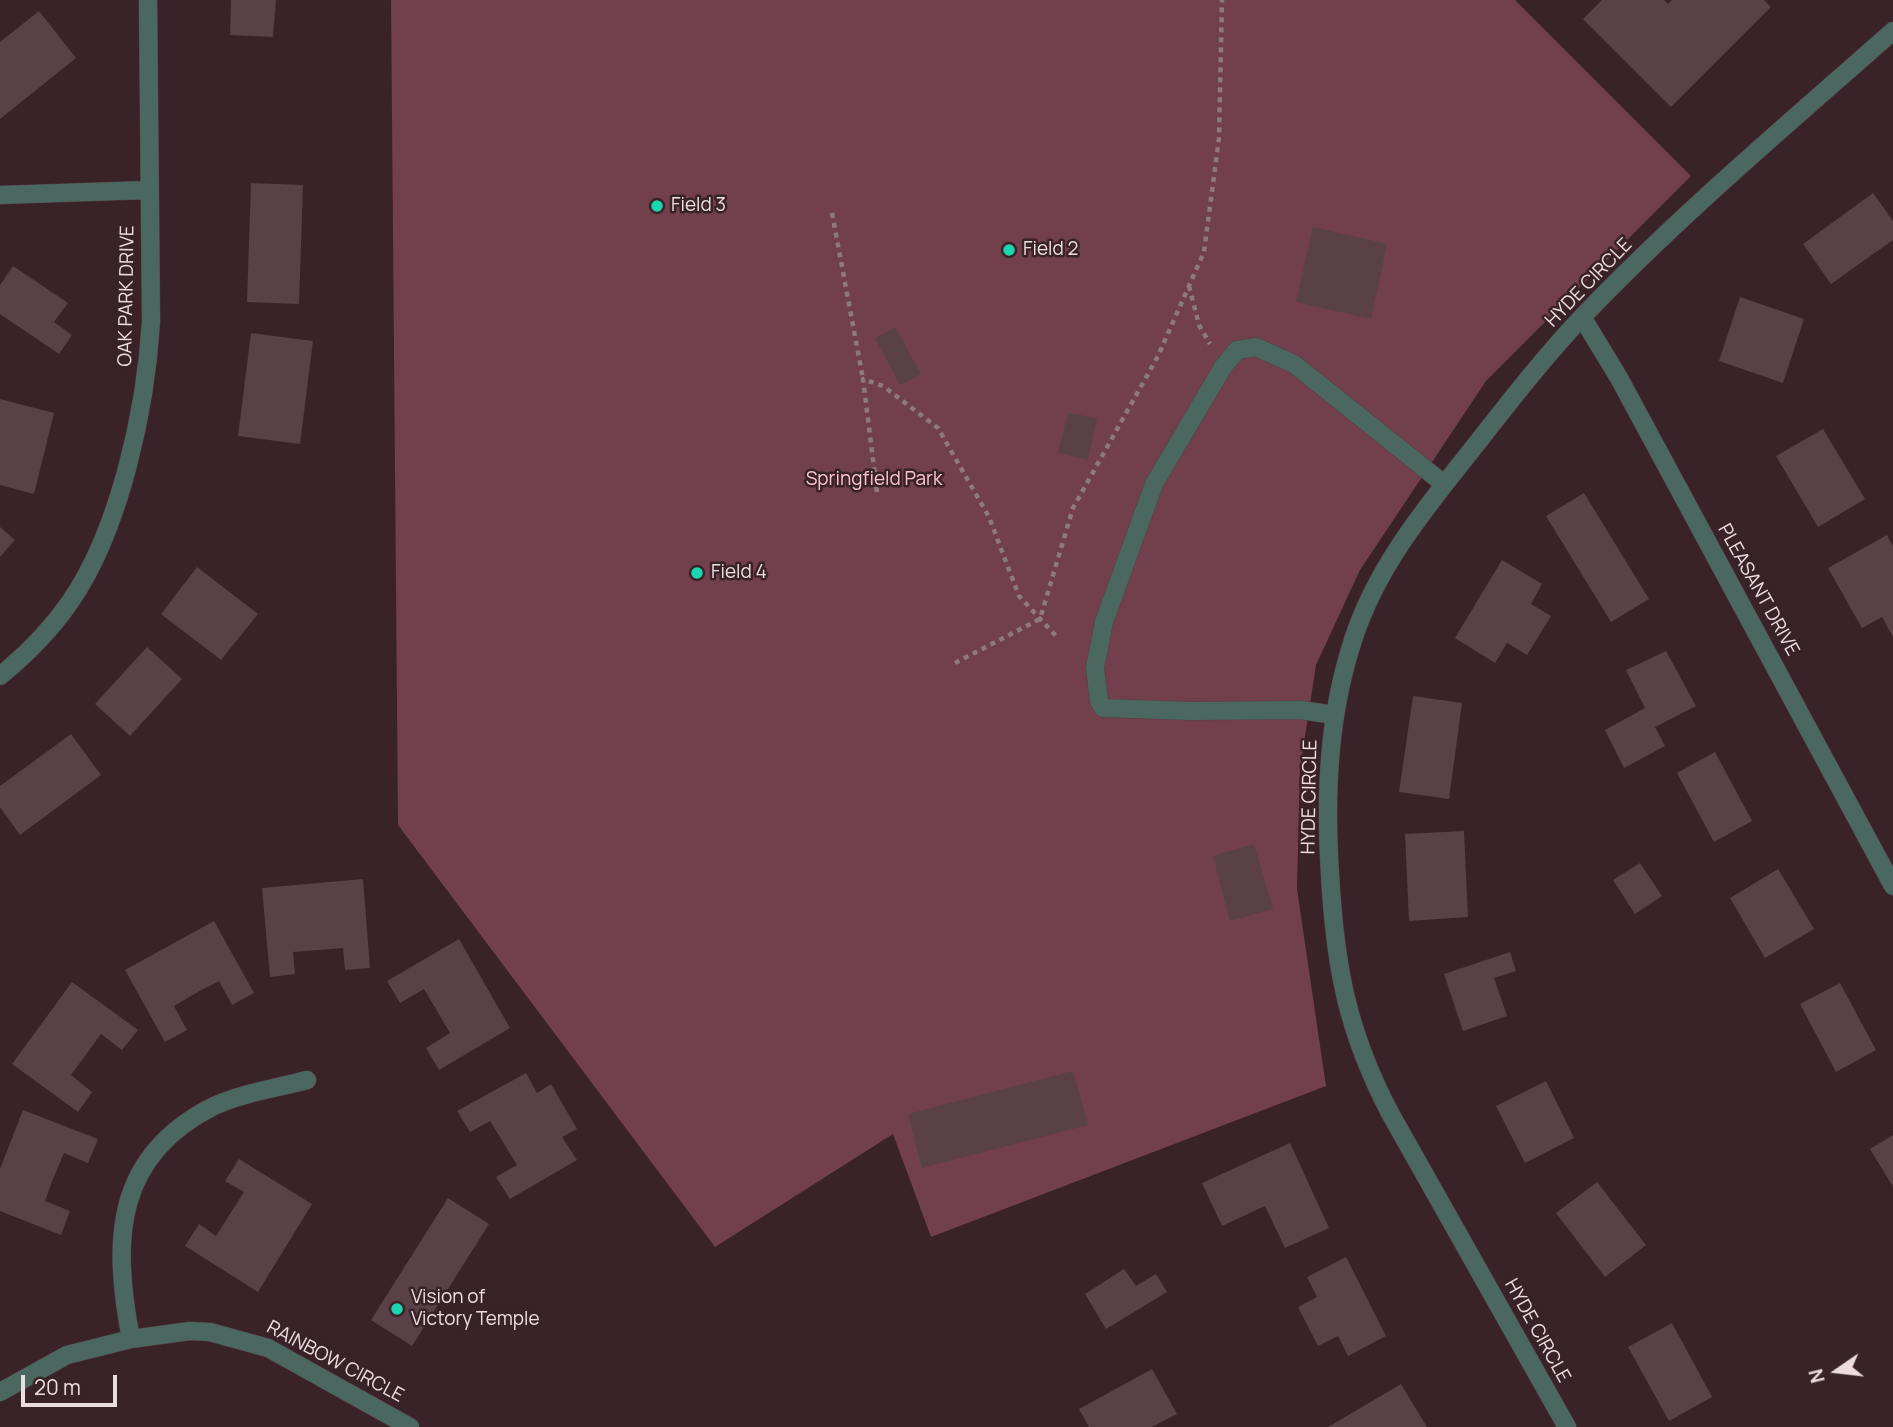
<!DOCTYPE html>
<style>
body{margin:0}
#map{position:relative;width:1893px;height:1427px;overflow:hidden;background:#392228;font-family:Manrope,sans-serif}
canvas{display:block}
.north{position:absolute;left:1802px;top:1336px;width:70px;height:70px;-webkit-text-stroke:5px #392228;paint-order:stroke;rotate:256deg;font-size:19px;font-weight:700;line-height:28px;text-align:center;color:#eddde0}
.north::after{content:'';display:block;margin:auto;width:24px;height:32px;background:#eddde0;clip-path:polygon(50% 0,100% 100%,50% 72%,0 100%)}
.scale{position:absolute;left:21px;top:1375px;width:96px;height:32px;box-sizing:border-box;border:4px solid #eddde0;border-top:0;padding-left:9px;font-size:21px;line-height:24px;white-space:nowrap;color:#eddde0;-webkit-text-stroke:5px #392228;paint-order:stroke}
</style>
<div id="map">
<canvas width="1893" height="1427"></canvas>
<div class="north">N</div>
<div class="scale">20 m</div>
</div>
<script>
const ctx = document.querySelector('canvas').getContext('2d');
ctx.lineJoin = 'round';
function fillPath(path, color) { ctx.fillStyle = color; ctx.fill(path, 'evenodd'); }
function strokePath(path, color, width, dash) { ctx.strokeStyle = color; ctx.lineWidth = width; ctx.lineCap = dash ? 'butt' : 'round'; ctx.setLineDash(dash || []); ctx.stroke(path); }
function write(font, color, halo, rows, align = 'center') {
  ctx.font = font + ' Manrope,sans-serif'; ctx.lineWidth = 5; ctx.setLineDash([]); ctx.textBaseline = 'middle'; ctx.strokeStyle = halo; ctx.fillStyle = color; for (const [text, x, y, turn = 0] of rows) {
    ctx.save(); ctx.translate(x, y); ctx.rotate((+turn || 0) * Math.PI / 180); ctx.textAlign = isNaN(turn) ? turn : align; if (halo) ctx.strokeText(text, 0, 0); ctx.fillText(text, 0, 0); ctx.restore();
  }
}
const green = new Path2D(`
 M391 0H1515L1691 176 1486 381 1360 570 1316 665 1300 769 1297 889 1326 1086 931 1237 893 1134 715 1247 398 825Z`);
const building = new Path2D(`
 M231 0H276L273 37 230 35Z
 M1602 0H1664L1668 4 1672 0H1764L1771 7 1671 107 1583 19Z
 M39 11 76 58 0 119V42Z
 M251 183 303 185 299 304 247 302Z
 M1873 193 1893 221V240L1831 284 1803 244Z
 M1313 227 1387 244 1371 319 1296 302Z
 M13 266 68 303 54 322 72 335 59 354 0 314V285Z
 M1740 297 1804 319 1783 383 1719 361Z
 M895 327 921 374 900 385 875 338Z
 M251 333 313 341 300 444 238 436Z
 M0 399 54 413 34 494 0 485Z
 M1068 413 1097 418 1088 460 1058 453Z
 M1823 429 1865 499 1818 527 1776 456Z
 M1584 493 1649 599 1611 622 1546 516Z
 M0 527 15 540 0 557Z
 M1887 535 1893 546V637L1882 617 1862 628 1828 568Z
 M1502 560 1542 584 1531 604 1551 616 1527 655 1507 643 1495 663 1455 638Z
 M197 567 258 614 221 660 161 614Z
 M147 647 182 679 130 736 95 704Z
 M1666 651 1696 706 1655 727 1665 746 1624 768 1605 730 1645 708 1626 670Z
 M1413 696 1462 703 1449 799 1399 792Z
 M71 734 101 775 20 835 0 807V786Z
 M1715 752 1752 821 1714 842 1677 773Z
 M1464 831 1468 917 1409 921 1405 834Z
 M1254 844 1273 909 1230 921 1213 856Z
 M1640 863 1662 896 1635 914 1613 880Z
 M1778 869 1814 929 1765 958 1730 898Z
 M363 879 370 968 345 970 343 948 293 952 295 974 270 977 262 888Z
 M214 921 254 993 232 1005 219 981 196 993 174 1006 187 1030 165 1042 125 970Z
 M459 939 510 1028 439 1070 426 1048 450 1033 424 989 400 1003 387 981Z
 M1510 952 1516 971 1494 978 1507 1016 1463 1031 1444 974Z
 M72 982 138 1030 122 1050 101 1034 71 1075 92 1092 78 1112 12 1064Z
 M1840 983 1876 1050 1836 1072 1800 1004Z
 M1073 1071 1088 1125 922 1168 908 1114Z
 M526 1073 537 1093 551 1084 577 1129 562 1137 577 1160 510 1199 496 1177 517 1165 490 1121 470 1132 457 1111Z
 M1546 1081 1574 1138 1525 1163 1496 1106Z
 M23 1110 98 1139 88 1163 64 1153 53 1179 45 1201 70 1211 61 1235 0 1211V1169Z
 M1893 1135V1187L1870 1149Z
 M1290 1143 1329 1228 1285 1248 1265 1206 1222 1226 1202 1183Z
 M239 1159 312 1204 258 1292 185 1246 199 1224 216 1236 244 1192 225 1181Z
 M1597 1182 1646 1245 1605 1277 1556 1213Z
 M448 1198 489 1224 412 1346 371 1320Z
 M1346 1257 1386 1336 1348 1356 1338 1336 1318 1346 1298 1307 1317 1297 1307 1277Z
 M1124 1269 1136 1286 1156 1274 1167 1292 1106 1329 1085 1294Z
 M1672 1323 1712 1397 1669 1421 1628 1347Z
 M1152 1369 1177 1414 1152 1427H1089L1079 1409Z
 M1401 1384 1427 1427H1328Z`);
const path = new Path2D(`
 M832 213 863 379
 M1189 286 1199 325 1210 344
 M877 492 863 379 883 386 938 428 989 517 1019 596 1057 637
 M955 663 1040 619 1073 508 1158 356 1204 252 1219 138 1222 0`);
const minor = new Path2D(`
 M0 195 148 190
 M1582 317 1619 378 1893 886
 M0 676C27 654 50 631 70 602 120 530 146 408 151 321L148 0
 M1334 715 1301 710 1191 711 1103 708 1099 701 1095 668 1104 622 1154 484 1223 367 1237 350 1256 347 1294 364 1444 484
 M131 1339C112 1240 114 1156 214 1106 242 1093 278 1088 307 1080
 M0 1392 67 1355 131 1339 190 1331 210 1332 268 1348 410 1427
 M1567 1427 1390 1113C1347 1031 1335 966 1330 874 1325 794 1328 717 1353 640 1376 568 1424 510 1470 452 1507 405 1543 358 1584 315 1681 214 1788 124 1893 31`);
const markers = [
 [657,206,7,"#1bd5b1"],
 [1009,250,7,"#1bd5b1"],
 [697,573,7,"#1bd5b1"],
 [397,1309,7,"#1bd5b1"]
];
const poiNames = [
 ["Field 3",671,206],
 ["Field 2",1023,250],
 ["Field 4",711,573],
 ["Vision of",411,1298],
 ["Victory Temple",411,1320]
];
const streetNames = [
 ["HYDE CIRCLE",1589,283,-46],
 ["OAK PARK DRIVE",127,296,-89],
 ["PLEASANT DRIVE",1758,590,61],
 ["HYDE CIRCLE",1310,797,-89],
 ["HYDE CIRCLE",1537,1331,61],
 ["RAINBOW CIRCLE",335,1362,28]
];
const parkNames = [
 ["Springfield Park",874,480]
];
fillPath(green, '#723f4d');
fillPath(building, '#594147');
strokePath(minor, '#564045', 19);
strokePath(path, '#8d797e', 4.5, [5, 5]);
strokePath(minor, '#4b6860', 18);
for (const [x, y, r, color] of markers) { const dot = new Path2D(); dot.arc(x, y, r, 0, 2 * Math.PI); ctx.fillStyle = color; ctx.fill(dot); strokePath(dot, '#392228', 2.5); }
write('19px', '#eddde0', '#392228', poiNames, 'left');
write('19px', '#eddde0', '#392228', streetNames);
write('19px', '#fcc3d0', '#392228', parkNames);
</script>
